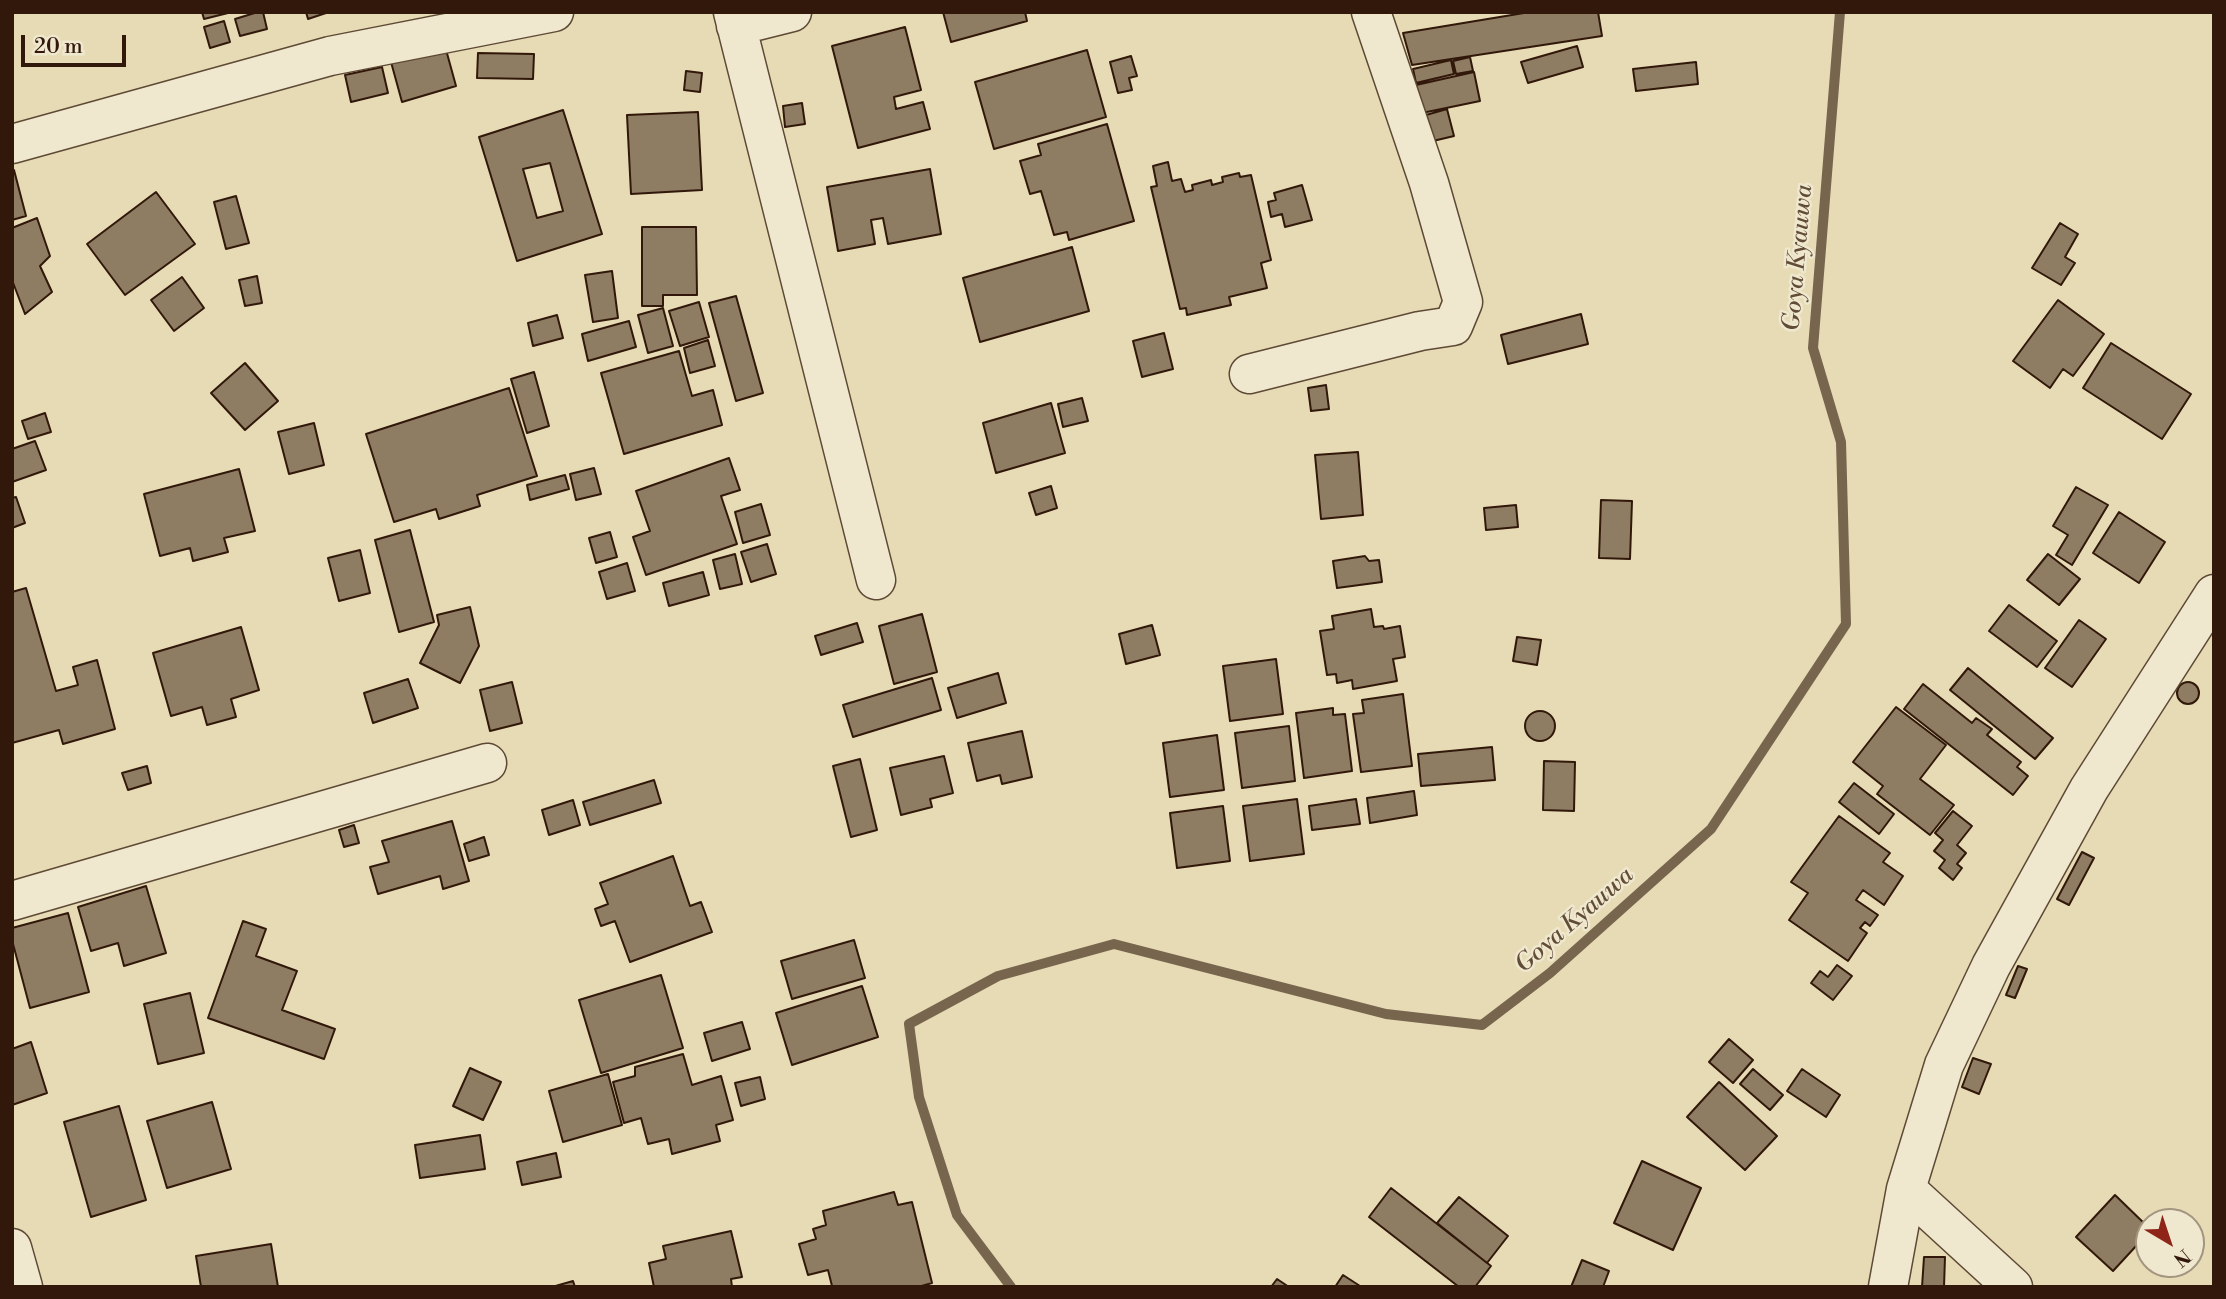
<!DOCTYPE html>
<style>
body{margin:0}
#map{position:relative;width:2226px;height:1299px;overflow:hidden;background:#e6dbb5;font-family:"Libre Bodoni",serif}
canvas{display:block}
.frame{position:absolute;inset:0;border:14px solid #31180a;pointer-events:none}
.north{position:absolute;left:2135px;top:1208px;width:70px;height:70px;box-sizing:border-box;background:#efe8cf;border:2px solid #a39580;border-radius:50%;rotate:141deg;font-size:19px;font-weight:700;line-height:28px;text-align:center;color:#31180a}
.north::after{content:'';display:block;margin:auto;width:24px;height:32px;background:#8f2418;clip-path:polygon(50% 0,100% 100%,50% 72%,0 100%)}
.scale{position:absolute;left:21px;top:35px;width:105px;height:32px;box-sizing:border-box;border:4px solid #31180a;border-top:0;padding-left:9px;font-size:21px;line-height:24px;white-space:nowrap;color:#31180a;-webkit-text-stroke:5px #efe8cf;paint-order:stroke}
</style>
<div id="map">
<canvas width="2226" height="1299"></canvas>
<div class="frame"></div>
<div class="north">N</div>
<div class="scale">20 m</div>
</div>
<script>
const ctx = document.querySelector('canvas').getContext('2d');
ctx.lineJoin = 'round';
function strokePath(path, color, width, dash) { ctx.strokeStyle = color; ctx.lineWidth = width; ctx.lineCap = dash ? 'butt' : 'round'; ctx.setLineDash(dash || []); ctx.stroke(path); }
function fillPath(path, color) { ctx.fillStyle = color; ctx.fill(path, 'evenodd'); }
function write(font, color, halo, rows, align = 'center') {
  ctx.font = font + ' "Libre Bodoni",serif'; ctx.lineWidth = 5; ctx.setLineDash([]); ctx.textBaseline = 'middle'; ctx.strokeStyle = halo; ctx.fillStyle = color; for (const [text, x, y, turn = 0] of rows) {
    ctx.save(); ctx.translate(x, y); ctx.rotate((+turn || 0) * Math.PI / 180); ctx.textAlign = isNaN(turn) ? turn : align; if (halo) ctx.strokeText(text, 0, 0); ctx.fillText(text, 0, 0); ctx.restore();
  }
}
const stream = new Path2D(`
 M1011 1287 957 1215 919 1097 909 1024 998 976 1114 944 1386 1014 1482 1025 1550 973 1711 829 1846 624 1841 442 1813 348 1840 12`);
const building = new Path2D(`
 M202 12H228V13L204 19Z
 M258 12H263L267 29 240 36 235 19Z
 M306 12H329L308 19Z
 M943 12H1025L1027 21 951 42Z
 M1530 12H1598L1602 36 1412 65 1403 33Z
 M224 21 230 42 210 48 204 27Z
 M905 27 921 90 894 97 896 109 923 102 930 129 858 148 832 46Z
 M445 46 456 86 402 102 391 62Z
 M1577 46 1583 67 1528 83 1521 62Z
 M1087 50 1106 117 994 149 975 82Z
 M478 53 534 54 533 79 477 78Z
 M1131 56 1137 76 1129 78 1132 90 1118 93 1110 62Z
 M1470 57 1473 71 1456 74 1453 61Z
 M1451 60 1454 74 1416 83 1413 69Z
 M1696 62 1698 84 1636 91 1633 69Z
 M382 67 388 93 351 102 345 75Z
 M686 71 702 73 700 92 684 90Z
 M1474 72 1480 101 1422 113 1416 85Z
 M802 103 805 124 785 127 783 106Z
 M1447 109 1454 136 1433 141 1426 115Z
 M563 110 602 234 517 261 479 137ZM550 163 563 211 537 218 523 169Z
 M698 112 702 190 631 194 627 115Z
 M1107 124 1134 221 1069 240 1067 232 1054 235 1041 191 1030 194 1020 161 1041 155 1038 144Z
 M1168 162 1172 181 1181 179 1185 192 1193 190 1192 185 1211 180 1212 185 1223 182 1222 177 1239 173 1240 177 1251 175 1271 260 1261 263 1267 288 1229 297 1231 305 1187 315 1186 308 1180 309 1151 187 1157 186 1153 166Z
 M930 169 941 234 888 244 883 218 871 220 875 244 838 251 827 187Z
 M14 170 26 216 12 220V171Z
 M1302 185 1312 220 1285 227 1282 214 1271 217 1268 202 1276 200 1274 193Z
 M156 192 195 244 125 295 87 244Z
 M236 196 249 243 226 249 214 202Z
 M37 218 50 256 40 266 52 292 25 314 12 280V228Z
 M2060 223 2078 234 2065 257 2075 263 2061 285 2032 268Z
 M642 227H696L697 295H663V306H642Z
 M1072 247 1089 311 980 342 963 278Z
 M612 271 618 318 593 322 585 275Z
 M257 276 262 303 245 306 239 280Z
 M182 277 204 308 174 331 151 300Z
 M736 296 763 393 736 401 709 303Z
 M2058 300 2104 334 2073 376 2063 369 2050 388 2013 361Z
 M699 302 709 337 680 346 669 311Z
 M663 308 673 346 648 353 638 315Z
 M1581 314 1588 344 1508 364 1501 335Z
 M557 315 563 338 533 346 528 323Z
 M629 321 636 347 588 361 582 334Z
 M1164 333 1173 369 1142 377 1133 341Z
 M708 340 715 366 690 373 684 348Z
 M2111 343 2191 394 2162 439 2083 388Z
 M679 351 692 396 713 390 722 425 624 454 601 373Z
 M245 363 278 401 245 430 211 393Z
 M534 372 549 426 527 433 511 379Z
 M1326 385 1329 409 1311 411 1308 388Z
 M509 388 537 476 477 495 480 506 439 519 436 509 394 522 366 434Z
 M1082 398 1088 421 1063 427 1058 404Z
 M1051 403 1065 453 996 473 983 423Z
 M45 413 51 432 28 439 22 421Z
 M314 423 324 465 289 474 278 432Z
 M35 441 46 470 12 482V449Z
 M1358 452 1363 515 1321 519 1315 455Z
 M729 458 740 490 721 496 737 544 646 575 633 537 650 531 636 491Z
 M594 468 601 494 576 500 570 474Z
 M239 469 255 531 224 538 228 552 193 561 190 548 160 556 144 494Z
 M565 475 569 489 530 500 527 485Z
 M1051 486 1057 508 1036 515 1029 493Z
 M2076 487 2108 505 2072 565 2056 555 2068 535 2053 526Z
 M16 497 25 523 12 528V498Z
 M1601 500 1632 501 1630 559 1599 558Z
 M761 504 770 535 743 543 735 512Z
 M1516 505 1518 527 1486 530 1484 508Z
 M2119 512 2165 542 2139 583 2093 553Z
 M410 530 434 622 399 632 375 540Z
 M610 532 617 557 596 563 589 538Z
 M767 544 776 574 751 582 741 552Z
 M360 550 370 593 339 601 328 558Z
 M735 554 742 584 720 589 713 560Z
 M2048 554 2080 579 2059 605 2027 580Z
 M1365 556 1369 561 1379 560 1382 582 1337 588 1333 561Z
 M627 563 635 591 607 599 599 572Z
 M703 572 709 595 669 606 663 583Z
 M26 588 56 691 78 685 73 667 97 660 115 729 63 744 59 730 12 743V592Z
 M2009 605 2057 641 2037 667 1989 631Z
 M470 607 479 646 460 683 420 663 439 625 437 615Z
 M1371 609 1374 627 1383 626 1384 629 1400 626 1405 657 1393 659 1397 681 1353 689 1352 680 1337 683 1336 674 1327 675 1320 631 1334 629 1332 616Z
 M922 614 937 672 894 684 879 626Z
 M2079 620 2106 639 2072 687 2045 668Z
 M857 623 863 642 821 655 815 636Z
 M1152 625 1160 655 1126 664 1119 634Z
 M241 627 259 690 231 699 236 717 207 725 202 707 171 716 153 653Z
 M1517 637 1541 640 1537 665 1513 661Z
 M1276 659 1283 714 1230 721 1223 666Z
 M1968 668 2053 738 2035 759 1950 690Z
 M998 673 1006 703 957 718 948 688Z
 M932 678 941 710 853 737 843 705Z
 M408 679 418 708 373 723 364 693Z
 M512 682 522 723 490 731 480 690Z
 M2177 693a11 11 0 1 1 22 0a11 11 0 1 1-22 0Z
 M1923 684 1972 723 1976 718 1992 729 1987 735 2021 762 2017 767 2028 776 2013 795 1904 709Z
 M1403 694 1412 766 1361 772 1353 714 1364 713 1362 700Z
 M1896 707 1946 745 1920 779 1954 805 1930 835 1877 794 1883 786 1853 762Z
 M1333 708V715L1345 714 1352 771 1304 778 1296 713Z
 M1525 726a15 15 0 1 1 30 0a15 15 0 1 1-30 0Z
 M1289 726 1295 781 1242 788 1235 733Z
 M1022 731 1032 777 1002 784 1000 775 977 781 968 743Z
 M1217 735 1224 790 1170 797 1163 743Z
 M1492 747 1495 780 1421 786 1418 754Z
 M944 756 953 793 930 799 932 807 901 815 890 768Z
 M860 759 877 830 851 837 833 766Z
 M1544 761 1575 762 1574 811 1543 810Z
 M147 766 151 783 128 790 122 773Z
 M654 780 661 803 590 825 583 802Z
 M1854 783 1894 814 1879 834 1839 802Z
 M1414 791 1417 815 1370 823 1367 798Z
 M1297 799 1304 854 1250 861 1243 806Z
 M1356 799 1360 824 1312 830 1309 806Z
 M573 800 580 825 549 835 542 810Z
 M1223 806 1230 861 1177 868 1170 813Z
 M1953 811 1972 826 1957 845 1966 853 1957 864 1962 868 1953 880 1939 868 1945 860 1934 851 1943 840 1935 833Z
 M1839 816 1890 853 1883 862 1903 876 1884 905 1863 890 1856 900 1878 915 1870 926 1865 922 1860 928 1867 933 1848 961 1789 920 1808 893 1791 882Z
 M452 821 469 881 443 889 440 876 378 894 370 867 389 862 382 841Z
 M354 825 359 843 344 847 339 830Z
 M484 837 489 855 469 861 464 844Z
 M2082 852 2094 858 2069 905 2057 899Z
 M673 856 690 906 701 902 712 932 630 962 615 921 601 926 595 909 608 904 600 883Z
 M146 886 166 953 124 966 118 943 91 951 78 907Z
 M68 913 89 992 30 1008 12 940V928Z
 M243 921 266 929 256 956 297 971 282 1010 335 1029 324 1059 208 1018Z
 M854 940 865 978 792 999 781 961Z
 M1837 965 1852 976 1833 1000 1811 983 1820 971 1828 977Z
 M2018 966 2027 969 2015 998 2006 995Z
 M661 975 683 1048 601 1073 579 1000Z
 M862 986 878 1037 792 1065 776 1013Z
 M190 993 204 1053 158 1064 144 1004Z
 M742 1022 750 1049 712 1061 704 1033Z
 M1729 1039 1753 1060 1733 1083 1709 1062Z
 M31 1042 47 1093 12 1105V1049Z
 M683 1054 692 1085 721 1076 733 1120 716 1125 720 1141 672 1154 669 1139 648 1144 641 1118 624 1123 613 1082 635 1076V1067Z
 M1973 1058 1991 1064 1979 1094 1962 1087Z
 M470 1068 501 1082 483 1120 453 1106Z
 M1753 1069 1783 1095 1770 1110 1740 1084Z
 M1802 1069 1840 1095 1826 1117 1787 1091Z
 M608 1074 622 1125 563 1142 549 1091Z
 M760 1077 765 1099 741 1106 735 1083Z
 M1719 1082 1777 1136 1745 1170 1687 1117Z
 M212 1102 231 1169 167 1188 147 1121Z
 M119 1106 146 1200 91 1217 64 1122Z
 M480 1135 485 1169 420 1178 415 1145Z
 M556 1153 561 1177 522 1185 517 1162Z
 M1642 1161 1701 1188 1673 1250 1614 1223Z
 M1391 1188 1491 1266 1475 1287H1459L1369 1217Z
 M894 1192 898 1205 912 1202 932 1283 918 1287H828L832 1286 828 1270 808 1275 799 1244 816 1239 813 1229 826 1225 823 1211Z
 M2115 1195 2149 1228V1232L2113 1271 2076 1237Z
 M1459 1197 1508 1236 1487 1263 1437 1223Z
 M731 1231 742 1277 731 1279 732 1287H654L649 1263 666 1259 663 1246Z
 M271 1244 278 1287H201L196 1256Z
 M1924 1257H1945L1944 1287H1922Z
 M1582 1260 1609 1271 1603 1287H1571Z
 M1343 1275 1360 1286 1359 1287H1335Z
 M1277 1279 1289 1287H1271Z
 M573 1281 575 1287H552Z`);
const minor = new Path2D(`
 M733 12 876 580
 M736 26 792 12
 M12 144 330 56 554 12
 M1249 374 1420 331 1453 326 1463 302 1429 183 1371 12
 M12 901 487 763
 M1906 1189 2013 1287
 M12 1248 23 1287
 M1888 1287 1906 1189 1944 1065 1991 966 2089 789 2214 594`);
const waterNames = [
 ["Goya Kyauwa",1799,258,-85],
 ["Goya Kyauwa",1575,921,-41]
];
strokePath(stream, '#78654e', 10);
fillPath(building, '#8f7d63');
strokePath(building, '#31180a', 2);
strokePath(minor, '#5e4935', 41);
strokePath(minor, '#efe8cf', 38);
write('italic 24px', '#614c37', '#efe8cf', waterNames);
</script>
